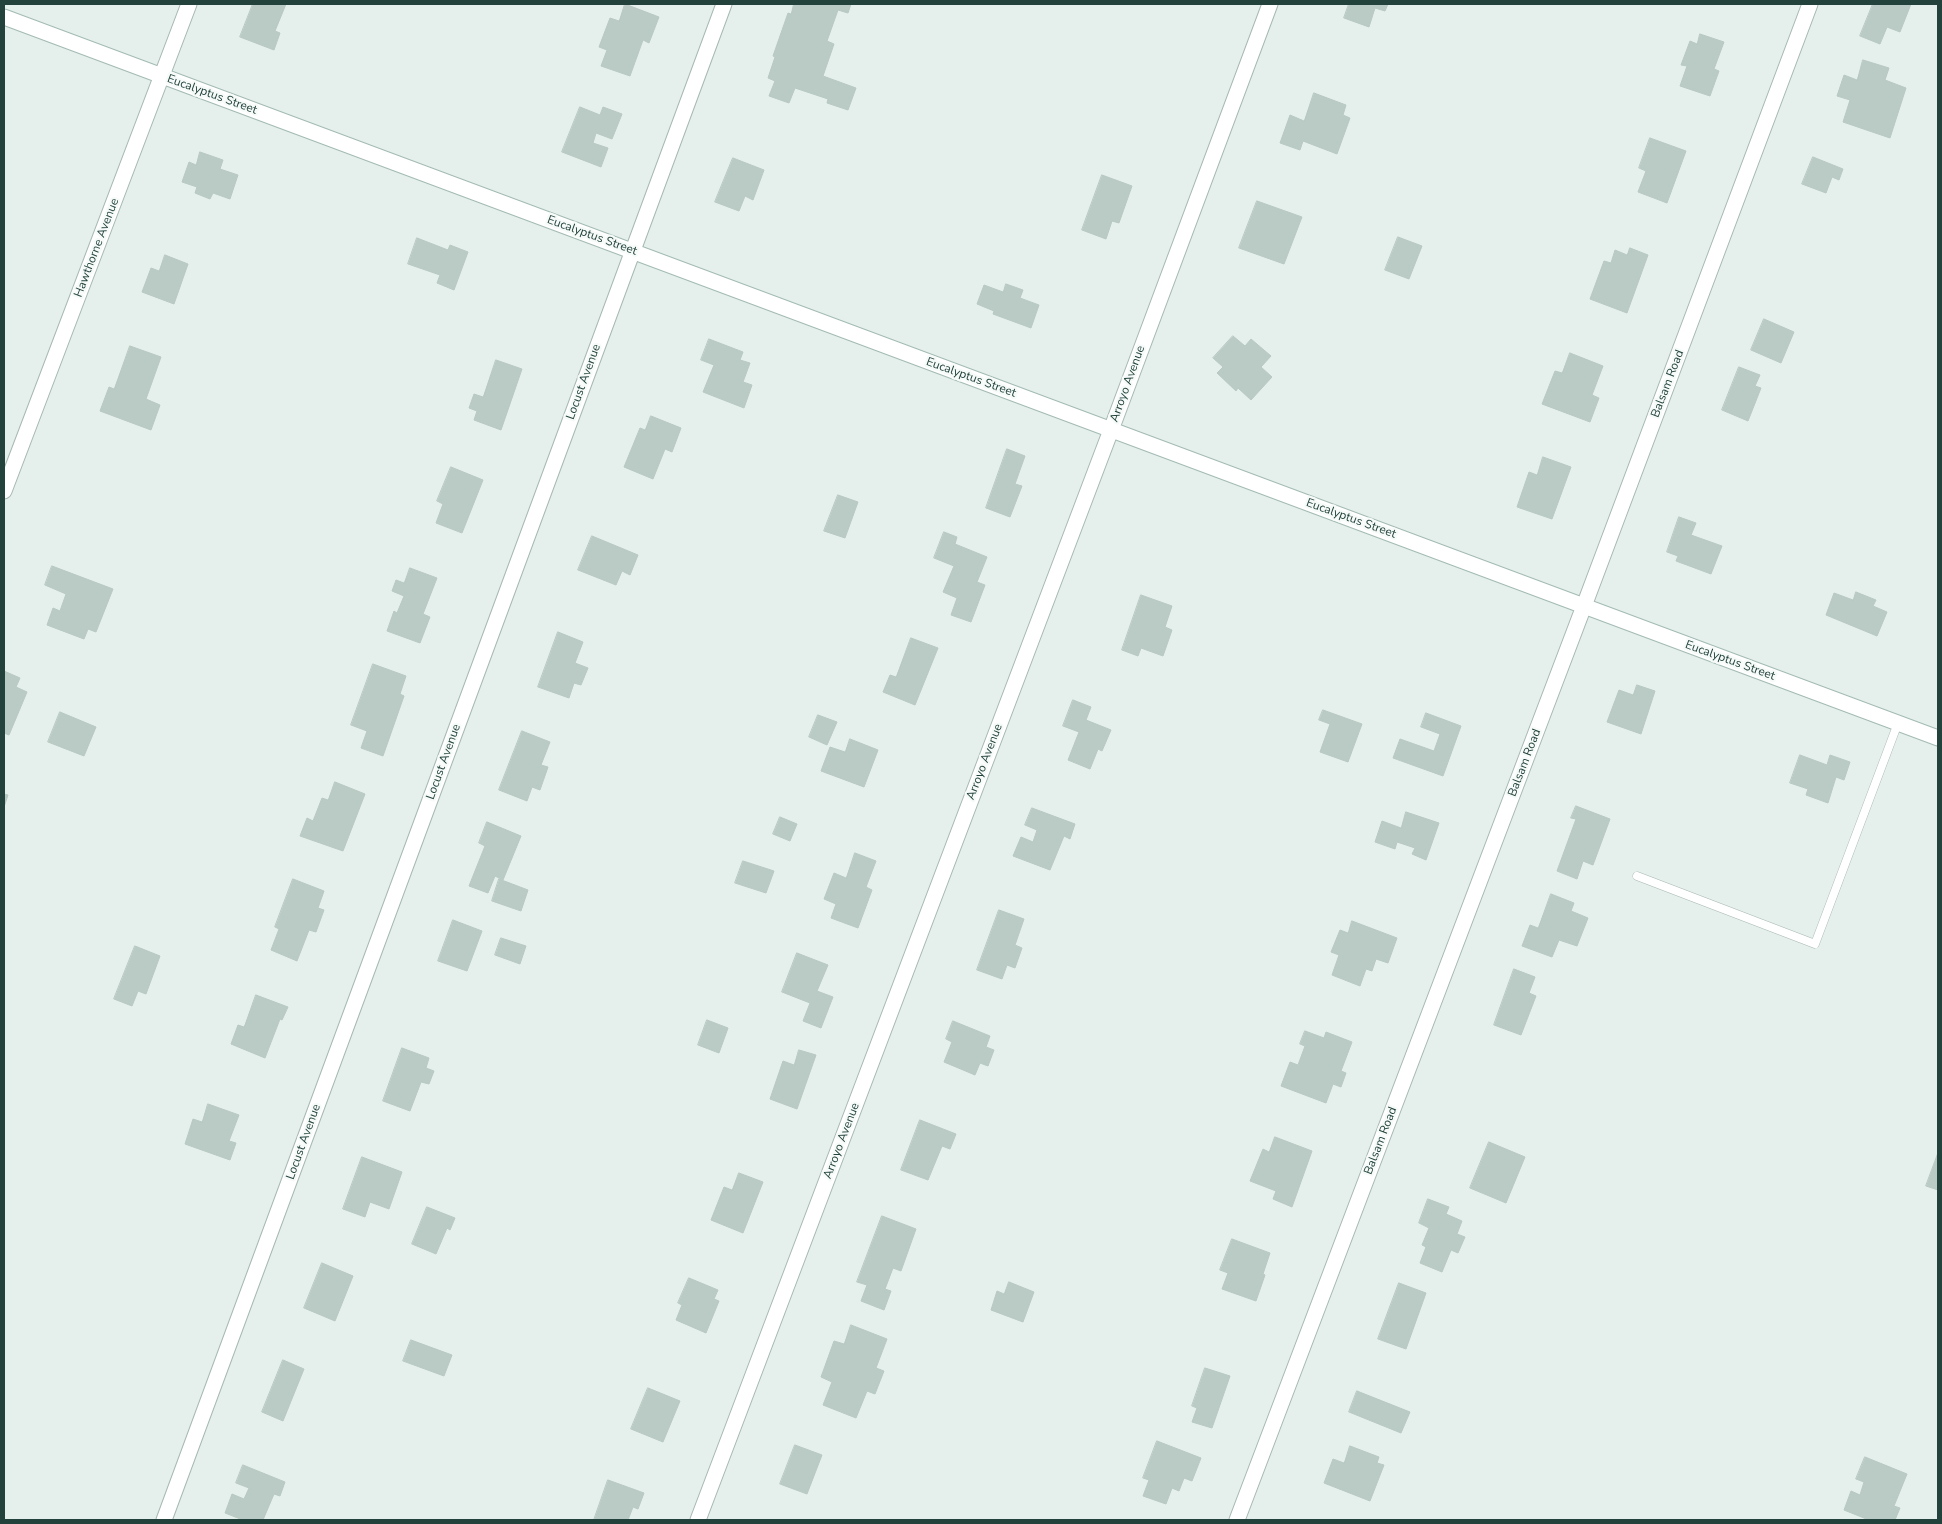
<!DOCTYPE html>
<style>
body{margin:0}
#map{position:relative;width:1942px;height:1524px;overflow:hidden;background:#e5efeb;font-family:"Nunito Sans",sans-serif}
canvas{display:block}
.frame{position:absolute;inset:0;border:5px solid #23423b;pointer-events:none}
</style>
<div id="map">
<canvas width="1942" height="1524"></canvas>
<div class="frame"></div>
</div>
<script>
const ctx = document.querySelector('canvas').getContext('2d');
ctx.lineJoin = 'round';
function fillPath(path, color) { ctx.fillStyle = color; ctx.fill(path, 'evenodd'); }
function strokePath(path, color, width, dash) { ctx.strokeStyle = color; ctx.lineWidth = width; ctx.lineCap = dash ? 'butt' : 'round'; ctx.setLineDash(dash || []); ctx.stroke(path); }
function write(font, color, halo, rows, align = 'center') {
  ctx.font = font + ' "Nunito Sans",sans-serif'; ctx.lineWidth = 4.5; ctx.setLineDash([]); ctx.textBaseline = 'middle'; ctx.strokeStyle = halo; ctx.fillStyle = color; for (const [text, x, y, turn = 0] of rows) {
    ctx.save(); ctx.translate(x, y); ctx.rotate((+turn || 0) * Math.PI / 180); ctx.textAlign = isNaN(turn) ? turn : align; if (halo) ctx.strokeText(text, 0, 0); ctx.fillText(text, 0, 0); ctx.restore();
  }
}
const building = new Path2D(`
 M253 4H286L275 31 280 33 274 50 240 37Z
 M625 4 659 17 649 43 643 40 630 76 601 66 607 50 599 47 610 18 619 21Z
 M794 4H851L848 13 838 10 827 41 834 44 823 76 856 88 848 110 827 103 828 99 795 88 789 103 769 96 775 81 768 78 775 57 773 56 788 13 791 14Z
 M1349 4H1388L1385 11 1375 8 1369 27 1344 18Z
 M1873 4H1911L1900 32 1887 27 1880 44 1860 36Z
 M1700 34 1724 42 1714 69 1719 71 1710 96 1680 86 1687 66 1681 65 1690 41 1697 44Z
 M1863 60 1889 68 1885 80 1906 88 1890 138 1843 122 1850 100 1837 96 1844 75 1857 80Z
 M1314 93 1346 105 1343 115 1350 118 1337 154 1303 141 1300 150 1280 143 1290 115 1304 121Z
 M580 107 600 115 603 107 622 114 612 139 596 133 593 143 608 148 601 167 562 152Z
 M1650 138 1686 151 1667 203 1638 192 1646 171 1639 168Z
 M200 152 223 160 220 169 238 175 230 199 213 193 210 199 195 193 197 187 182 182 189 162 196 165Z
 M1813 157 1843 169 1839 180 1832 177 1826 193 1802 184Z
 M733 158 764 170 753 200 745 196 739 211 715 202Z
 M1102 175 1132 186 1119 223 1112 221 1106 239 1082 230Z
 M1257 201 1302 217 1284 264 1239 248Z
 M1398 237 1422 246 1409 279 1385 270Z
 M417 238 448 250 450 245 468 252 454 290 437 283 440 275 408 264Z
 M1630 248 1648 255 1627 313 1590 299 1604 261 1611 263 1615 250 1627 255Z
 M165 255 188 264 174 304 142 292 151 268 159 271Z
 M1006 284 1023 290 1020 298 1039 305 1031 328 993 314 994 311 977 304 984 285 1003 292Z
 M1764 319 1794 332 1781 363 1751 350Z
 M1233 336 1245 346 1251 339 1271 356 1261 367 1272 377 1251 400 1238 388 1236 391 1217 373 1223 367 1213 358Z
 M709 339 743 352 740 360 750 363 743 382 752 385 744 408 703 392 714 365 701 360Z
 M130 346 161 357 146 399 160 405 151 430 100 411 109 387 114 389Z
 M1570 353 1603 366 1592 395 1599 398 1590 422 1542 404 1555 371 1562 373Z
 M496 360 522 369 501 430 474 420 477 411 469 408 474 394 483 397Z
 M1739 367 1760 375 1755 386 1761 388 1748 421 1722 410Z
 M651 416 681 428 672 452 665 449 653 479 624 467 640 428 645 430Z
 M1007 449 1025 456 1015 484 1022 486 1010 517 986 508Z
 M1543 457 1571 467 1552 519 1517 507 1529 472 1537 475Z
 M451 467 483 480 462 533 436 523 443 504 437 501Z
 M838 495 858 502 845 538 824 531Z
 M1679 517 1696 523 1691 535 1722 546 1711 574 1676 561 1678 556 1667 552Z
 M944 532 957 537 955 544 987 557 977 582 985 585 971 622 951 615 957 598 943 592 954 566 934 558Z
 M592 536 638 555 630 575 622 571 616 585 578 570Z
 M52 566 113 589 96 632 88 629 84 639 47 625 53 608 60 611 66 594 45 585Z
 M410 568 437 578 423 614 430 617 420 643 387 631 394 611 397 613 404 596 392 591 396 580 404 583Z
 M1856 592 1876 600 1873 606 1887 612 1877 636 1826 615 1834 593 1853 600Z
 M1141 595 1172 606 1165 627 1172 630 1163 656 1141 648 1138 656 1122 650Z
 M558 632 583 642 575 663 588 668 581 685 574 683 569 698 538 687Z
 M911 638 938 648 915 705 883 692 890 675 896 677Z
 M373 664 406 676 400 694 404 696 383 756 361 748 367 731 351 725Z
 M4 671 20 678 16 687 27 692 9 735 4 733Z
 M1637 685 1655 691 1641 734 1607 722 1619 690 1633 695Z
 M1073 700 1091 707 1086 720 1111 730 1102 751 1098 749 1090 769 1068 760 1079 732 1063 726Z
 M1323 710 1362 724 1348 762 1320 752 1330 724 1319 720Z
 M60 712 96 727 84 756 48 742Z
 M1426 713 1461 726 1443 776 1393 758 1400 739 1434 751 1440 734 1421 727Z
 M818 715 837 722 827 745 809 737Z
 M522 731 550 742 541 765 548 767 540 790 532 787 527 801 499 790Z
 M850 739 878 750 864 787 821 771 830 747 845 752Z
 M1800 755 1827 765 1830 755 1850 762 1844 780 1836 777 1828 803 1806 795 1808 789 1790 783Z
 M335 782 365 794 343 851 300 836 307 818 313 821 322 798 328 800Z
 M4 794 8 795 4 807Z
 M1576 806 1610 819 1593 865 1583 861 1577 879 1557 871 1576 819 1571 818Z
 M1032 808 1075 824 1070 839 1064 836 1050 870 1013 856 1021 837 1033 842 1037 830 1025 825Z
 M1406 812 1439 823 1426 860 1412 854 1415 848 1397 842 1395 849 1375 842 1382 821 1401 828Z
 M780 817 797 824 790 841 773 834Z
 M487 822 521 836 503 880 495 876 488 893 469 886 485 846 479 843Z
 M855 853 876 861 866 887 872 890 858 928 831 918 836 904 824 899 834 873 846 878Z
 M743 861 774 871 766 893 735 883Z
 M293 879 324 891 318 908 324 910 316 932 309 930 297 961 271 950 279 929 275 927Z
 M499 879 528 890 521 911 492 901Z
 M1551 894 1574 903 1571 911 1588 918 1577 946 1559 940 1552 957 1522 946 1530 925 1538 928Z
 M999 910 1024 919 1015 945 1022 948 1015 968 1007 965 1002 979 977 970Z
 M453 920 482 931 467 971 438 961Z
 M1352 921 1397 938 1388 963 1376 959 1372 971 1366 969 1360 986 1332 975 1339 955 1331 952 1340 930 1348 933Z
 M501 938 526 946 520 964 495 955Z
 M135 946 160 956 146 994 138 991 132 1006 114 999Z
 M797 953 828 965 817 991 833 997 821 1028 803 1021 810 1003 782 992Z
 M1514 969 1535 977 1529 993 1536 996 1521 1035 1494 1025Z
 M256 995 288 1007 282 1020 280 1019 265 1058 231 1044 238 1025 244 1027Z
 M707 1020 728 1028 719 1053 698 1045Z
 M953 1021 990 1036 986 1047 994 1050 988 1066 980 1063 975 1075 944 1062 952 1042 946 1039Z
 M1305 1031 1324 1038 1326 1032 1352 1042 1341 1071 1346 1073 1341 1087 1333 1084 1326 1103 1281 1086 1290 1062 1298 1065 1305 1046 1300 1044Z
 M402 1048 429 1058 426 1068 434 1071 429 1084 421 1082 410 1111 383 1101Z
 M799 1050 816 1055 797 1109 770 1099 783 1061 794 1065Z
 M208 1104 239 1115 229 1141 236 1143 230 1160 185 1144 193 1119 202 1122Z
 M920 1120 956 1134 950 1149 942 1146 928 1180 901 1170Z
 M1275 1137 1312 1151 1292 1207 1273 1199 1276 1191 1250 1181 1263 1149 1269 1152Z
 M1489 1142 1525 1157 1506 1203 1470 1188Z
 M1938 1153V1190L1926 1186Z
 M362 1157 402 1172 389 1209 370 1202 365 1217 343 1209Z
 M739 1173 763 1182 743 1233 711 1220 724 1187 732 1190Z
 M1428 1199 1449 1207 1446 1214 1462 1221 1457 1234 1465 1237 1458 1253 1451 1250 1442 1272 1420 1263 1426 1247 1422 1245 1429 1228 1419 1223Z
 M427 1207 455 1218 450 1230 447 1228 436 1254 412 1244Z
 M882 1216 916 1229 901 1271 893 1268 885 1289 891 1291 884 1310 861 1301 867 1285 857 1282Z
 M1232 1239 1270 1253 1263 1274 1265 1275 1256 1301 1222 1289 1228 1273 1220 1270Z
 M322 1263 353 1276 335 1321 304 1308Z
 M689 1278 718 1290 714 1299 719 1301 706 1333 676 1320 682 1305 678 1303Z
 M1009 1282 1034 1292 1023 1322 991 1310 997 1291 1004 1294Z
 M1399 1283 1426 1293 1406 1349 1378 1339Z
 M851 1325 887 1339 876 1368 884 1371 875 1394 867 1391 856 1418 823 1405 832 1382 821 1377 834 1341 844 1344Z
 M411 1340 452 1355 444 1376 403 1361Z
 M283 1360 304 1369 283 1421 262 1412Z
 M1205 1368 1230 1376 1212 1428 1192 1422 1197 1408 1192 1406Z
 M648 1388 680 1401 663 1442 631 1429Z
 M1357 1391 1410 1412 1401 1433 1349 1412Z
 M1157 1441 1201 1458 1192 1481 1184 1478 1179 1491 1172 1488 1166 1504 1143 1496 1149 1480 1143 1478Z
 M795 1445 822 1455 807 1494 780 1484Z
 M1350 1446 1379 1457 1377 1463 1384 1465 1370 1501 1324 1483 1333 1459 1344 1463Z
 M1865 1457 1907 1474 1894 1506 1900 1508 1895 1520H1869L1844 1510 1851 1491 1860 1495 1864 1482 1856 1479Z
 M243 1465 285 1482 280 1496 274 1494 263 1520H243L225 1513 232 1494 244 1499 249 1488 236 1483Z
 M608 1480 644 1493 638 1509 633 1507 628 1520H594Z`);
const service = new Path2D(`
 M1637 876 1815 944 1898 723`);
const minor = new Path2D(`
 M4 491 189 4
 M164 1520 724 4
 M698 1520 1111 430 1270 4
 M1237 1520 1584 606 1810 4`);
const secondary = new Path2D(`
 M4 17 1938 738`);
const streetNames = [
 ["Eucalyptus Street",212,95,20],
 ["Eucalyptus Street",592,236,20],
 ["Hawthorne Avenue",97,248,-69],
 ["Eucalyptus Street",971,378,20],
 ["Locust Avenue",584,382,-70],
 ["Arroyo Avenue",1128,384,-70],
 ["Balsam Road",1668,384,-69],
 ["Eucalyptus Street",1351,519,20],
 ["Eucalyptus Street",1730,661,20],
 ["Locust Avenue",444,762,-70],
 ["Arroyo Avenue",985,762,-69],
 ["Balsam Road",1525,763,-69],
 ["Arroyo Avenue",842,1141,-69],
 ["Balsam Road",1381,1141,-69],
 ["Locust Avenue",304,1142,-70]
];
fillPath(building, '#bacac4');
strokePath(building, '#b7c9c2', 1);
strokePath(service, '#a7b8b3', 9);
strokePath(minor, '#a7b8b3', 17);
strokePath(secondary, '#a3bbb4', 17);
strokePath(service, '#fff', 8);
strokePath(minor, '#fff', 15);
strokePath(secondary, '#fff', 15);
write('12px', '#23423b', '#f6fbf9', streetNames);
</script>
